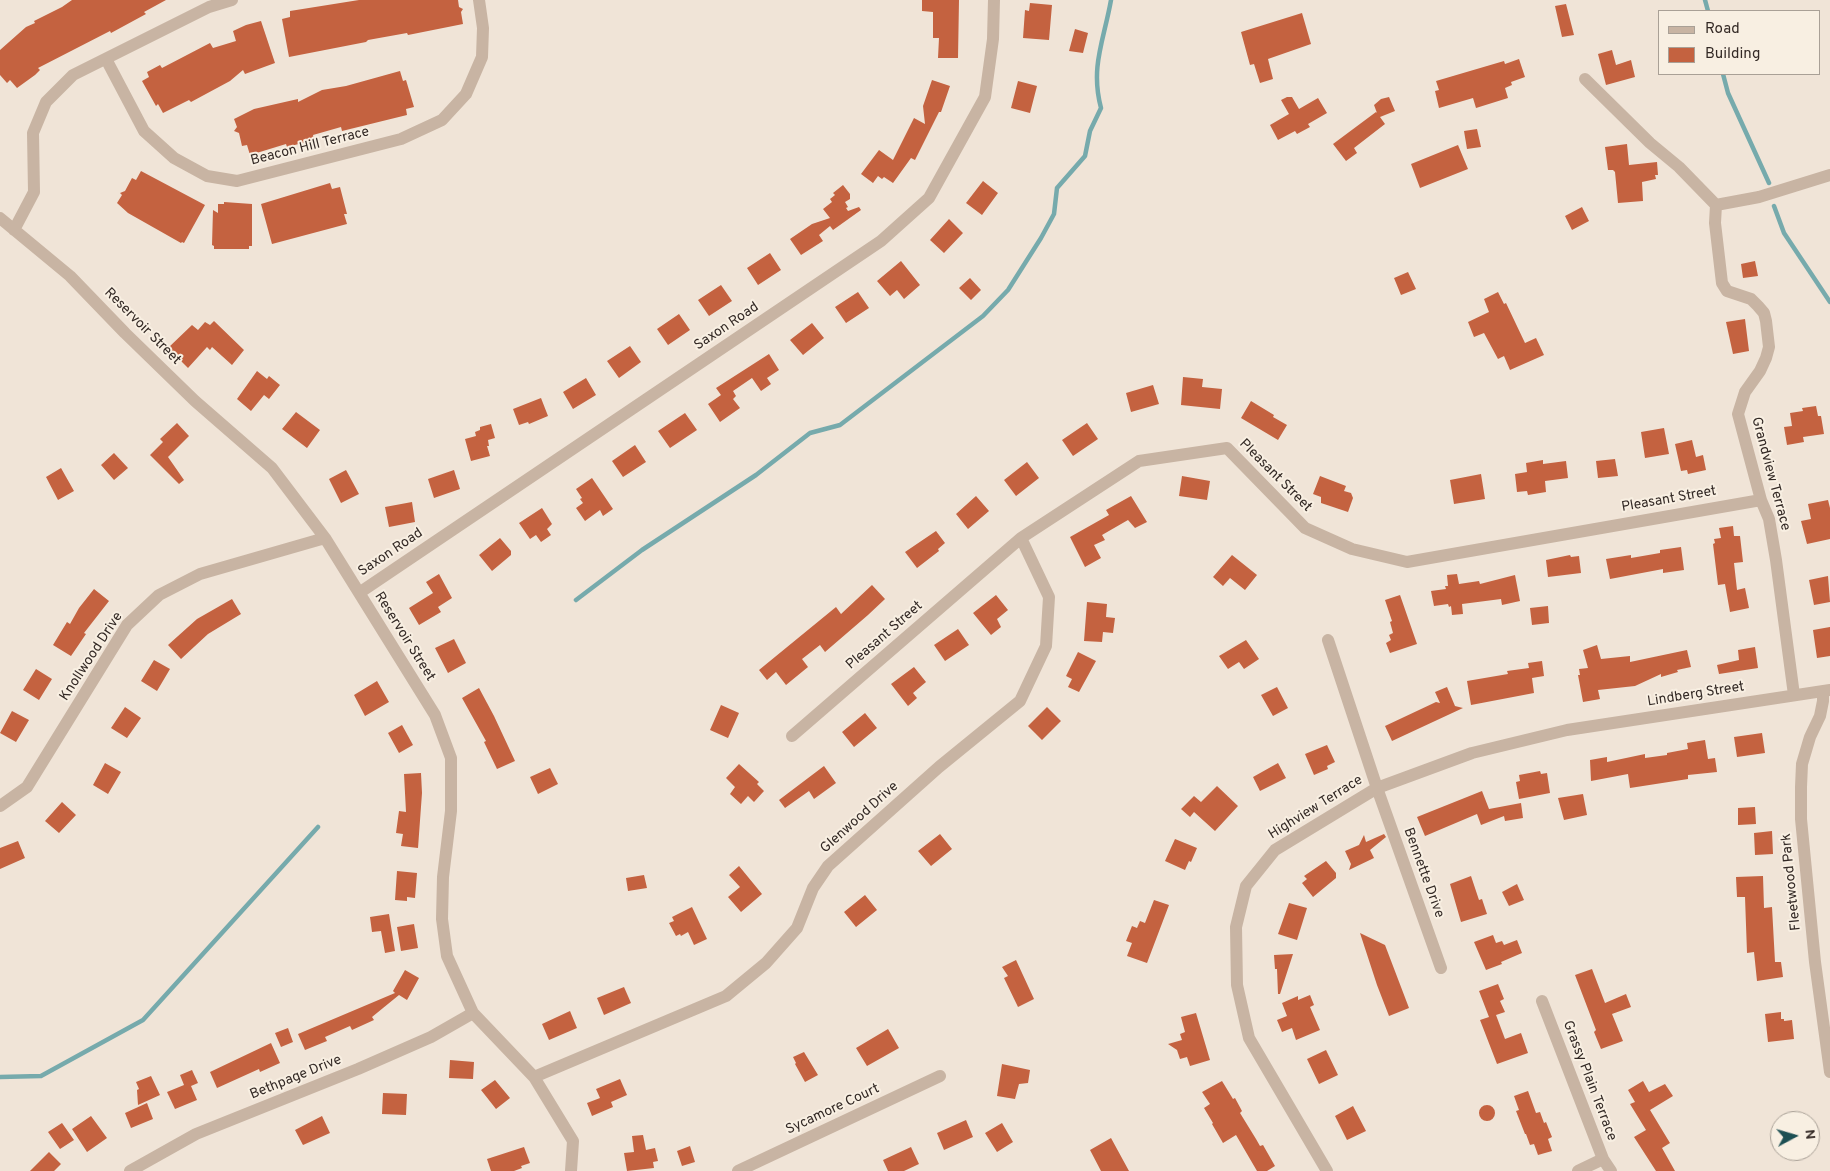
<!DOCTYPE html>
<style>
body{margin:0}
#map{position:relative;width:1830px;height:1171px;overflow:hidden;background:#f0e4d7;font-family:Overpass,sans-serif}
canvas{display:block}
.legend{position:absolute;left:1658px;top:10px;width:162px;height:65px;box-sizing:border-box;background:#f8efe2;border:1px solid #a9a096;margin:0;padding:6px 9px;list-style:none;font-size:15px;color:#332925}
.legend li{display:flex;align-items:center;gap:10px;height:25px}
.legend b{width:25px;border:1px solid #a9a096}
.north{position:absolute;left:1770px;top:1111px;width:50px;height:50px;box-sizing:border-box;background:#f8efe2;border:1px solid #a9a096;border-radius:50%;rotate:84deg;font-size:14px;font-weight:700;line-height:20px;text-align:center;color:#332925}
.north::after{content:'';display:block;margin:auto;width:18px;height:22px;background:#1c4f53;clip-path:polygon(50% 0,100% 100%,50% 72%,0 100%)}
</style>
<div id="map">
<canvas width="1830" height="1171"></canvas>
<ul class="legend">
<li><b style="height:6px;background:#c8b4a3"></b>Road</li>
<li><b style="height:14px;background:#c46240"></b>Building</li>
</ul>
<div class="north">N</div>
</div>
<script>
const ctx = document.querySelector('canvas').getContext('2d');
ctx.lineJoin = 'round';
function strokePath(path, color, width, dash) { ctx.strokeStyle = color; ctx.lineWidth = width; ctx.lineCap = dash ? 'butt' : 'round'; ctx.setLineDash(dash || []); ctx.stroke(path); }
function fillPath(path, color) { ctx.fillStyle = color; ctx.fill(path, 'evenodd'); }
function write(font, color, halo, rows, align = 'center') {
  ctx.font = font + ' Overpass,sans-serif'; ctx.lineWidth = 4; ctx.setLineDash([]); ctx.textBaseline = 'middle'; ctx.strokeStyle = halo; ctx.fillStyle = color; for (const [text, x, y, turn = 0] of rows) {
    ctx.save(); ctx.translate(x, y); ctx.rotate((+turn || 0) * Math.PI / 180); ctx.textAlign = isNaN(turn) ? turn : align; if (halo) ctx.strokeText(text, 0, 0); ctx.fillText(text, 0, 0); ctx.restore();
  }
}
const stream = new Path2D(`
 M1705 0 1708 11
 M1723 74 1728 93 1769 183
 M1774 206 1784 233 1830 302
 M576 600 642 550 756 475 810 433 840 425 983 316 1008 290 1041 238 1054 214 1057 188 1085 156 1090 131 1101 108C1090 67 1104 40 1111 0
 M0 1077 41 1076 143 1020 318 827`);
const building = new Path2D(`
 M72 0H166L144 12 146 14 111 33 110 31 38 68 40 70 35 75 17 88 10 80 7 83 0 75V50L26 27 35 23 34 21 62 7Z
 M359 0H458L459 7 463 9 461 12 463 24 408 35 407 33 368 40 366 42 289 57 282 19 290 17V11Z
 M922 0H959L958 58H938L939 38H933V12L922 11Z
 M1030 3 1052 5 1049 40 1023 38 1025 10 1029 11Z
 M1566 4 1574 35 1562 37 1555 6Z
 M1302 13 1311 44 1268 59 1273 79 1260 83 1254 64 1250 65 1241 32Z
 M261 21 275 63 245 74 243 70 230 81 191 102 189 100 163 113 158 104 156 106 142 81 149 77 147 72 160 65 162 68 210 43 213 48 236 41 233 31 246 25Z
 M1075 29 1088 33 1083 53 1069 51Z
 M1612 50 1616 65 1631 60 1635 77 1606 85 1598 54Z
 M1519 59 1525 77 1511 82 1512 85 1505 88 1508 98 1476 108 1473 98 1439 108 1435 91 1439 90 1436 81 1504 61 1505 64Z
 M400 71 403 81 406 80 414 107 406 109 407 115 342 131 341 127 313 135 314 140 287 147 286 144 250 155 247 145 242 146 239 133 234 131 237 127 234 119 254 109 298 99V102L322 90 346 86Z
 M932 80 950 86 941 112H939L915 160 911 158 893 183 884 177 882 179 878 176 873 183 861 174 879 150 893 160 914 118 925 124 923 106Z
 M1018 81 1037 86 1030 113 1011 108Z
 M1287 97H1292L1299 109 1318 98 1327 113 1308 124 1310 127 1297 134 1295 131 1278 140 1270 125 1289 114 1281 100Z
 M1389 97 1395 111 1380 117 1385 124 1354 148 1357 153 1346 161 1333 144 1376 112 1377 113 1374 105 1381 99Z
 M1477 129 1481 147 1467 149 1464 131Z
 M1627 144 1629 165 1657 162 1658 175H1655L1656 179 1642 182 1643 201 1618 203 1615 172 1613 170H1608L1605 147Z
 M1458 145 1468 169 1420 188 1411 164Z
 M141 171 205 205 184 243 182 242 181 243 128 213 117 203 122 195 120 193 125 191 132 178 136 180Z
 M983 181 998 193 982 215 966 203Z
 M330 183 332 189 340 187 347 214H344L347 224 272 244 261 204Z
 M843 185 850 194V199L845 202 848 207 846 208 848 211 859 207 861 210 833 230 830 226 819 235 823 241 801 255 790 239 812 224 830 218 823 209 832 202 830 199 835 195 833 193Z
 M224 202 252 204V246H249V249H214V246L212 245 213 210 218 213V204H224Z
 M1582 207 1589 221 1572 230 1565 216Z
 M949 219 963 233 944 253 930 240Z
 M770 253 781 270 758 285 747 268Z
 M901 261 920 285 904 299 897 290 890 296 877 281Z
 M1755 261 1758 276 1743 278 1741 264Z
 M1408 272 1416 289 1401 295 1394 278Z
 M970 278 981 290 971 300 959 288Z
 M721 285 732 301 709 316 698 300Z
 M858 292 869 308 846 323 835 307Z
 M1498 292 1504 304 1506 303 1525 343 1536 338 1544 355 1510 370 1504 356 1498 359 1484 333 1474 337 1468 322 1489 312 1484 299Z
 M679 314 690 330 668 345 657 329Z
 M1745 319 1749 351 1733 354 1726 322Z
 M214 321 244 350 232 365 212 347 210 350 207 347 188 368 168 348 192 325 198 330 205 322 210 325Z
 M812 323 824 338 803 355 790 340Z
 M630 346 641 362 619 378 607 361Z
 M769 354 779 370 767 378 771 384 761 391 752 378 733 391 736 396 733 399 740 408 720 422 708 404 721 395 716 388Z
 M257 371 267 379 269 376 280 385 269 399 264 395 251 411 237 399Z
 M1183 377 1203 379 1202 387 1222 389 1220 409 1181 405Z
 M586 378 596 395 573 409 563 392Z
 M1153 385 1159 404 1131 412 1126 393Z
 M541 398 548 416 529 424 528 422 519 425 513 409Z
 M1251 401 1274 415 1273 417 1287 425 1278 440 1241 418Z
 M1816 406 1818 416H1821L1824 434 1803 437 1804 442 1787 445 1784 427 1792 426 1790 413 1803 411 1802 408Z
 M296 412 320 430 307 448 282 429Z
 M685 413 697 430 670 448 658 431Z
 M177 423 189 436 168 457 184 480 179 484 150 455 163 442 160 439Z
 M1087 423 1098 439 1073 456 1062 440Z
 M491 424 495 438 488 440 489 446H487L490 456 471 461 465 439 476 436 475 432 480 430V427Z
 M1664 428 1669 454 1645 458 1641 432Z
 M1692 440 1696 457 1703 455 1706 470 1688 474 1687 470 1681 471 1675 444Z
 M635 445 646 462 623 477 612 461Z
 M114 453 128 468 114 480 101 465Z
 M1615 459 1618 476 1598 478 1596 461Z
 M1543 460V464L1566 461 1568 478 1545 481 1546 492 1528 495 1527 491 1517 492 1515 474 1527 472 1526 463Z
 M1027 462 1039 478 1016 496 1004 480Z
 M61 468 74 491 58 500 46 477Z
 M346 470 359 494 341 503 329 479Z
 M454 470 460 489 434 498 428 479Z
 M1481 474 1485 499 1454 504 1450 480Z
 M1182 476 1210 481 1207 500 1179 496Z
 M1320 476 1346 486 1344 491 1351 493 1353 498 1348 512 1321 503V497L1313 494Z
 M592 478 613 509 603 516 600 510 585 521 576 508 583 503 580 499 582 498 576 489Z
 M976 496 989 511 968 529 956 514Z
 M1131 496 1147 522 1135 528 1128 520 1102 535 1105 540 1094 545 1101 558 1085 567 1070 537 1109 515 1106 510Z
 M1828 500 1830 508V539L1807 544 1801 521 1811 519 1808 504Z
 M412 502 415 522 389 527 385 507Z
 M542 508 552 524 547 529 551 535 541 542 536 535 530 539 519 523Z
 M1733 526 1734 536H1740L1743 562 1734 563 1737 590 1745 588 1749 608 1730 612 1725 584 1718 585 1713 544 1715 543 1714 539 1721 538 1719 528Z
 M936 531 945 543 938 549 939 551 917 568 905 552Z
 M500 538 511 551V555L492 571 479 555Z
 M1681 547 1684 570 1663 573V569L1610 579 1606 559 1631 555V558L1660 553V550Z
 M1232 555 1257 575 1245 590 1230 578 1223 586 1213 577Z
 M1570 555 1571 557 1579 556 1581 573 1548 577 1546 560Z
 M439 574 452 598 438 607 441 612 419 625 409 608 433 593 426 582Z
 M1457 574 1459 584 1479 581 1480 584 1515 575 1520 601 1502 605 1501 599 1462 604 1463 614 1452 615 1451 606 1449 607 1448 604 1434 606 1431 591 1446 589 1445 586H1448L1447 575Z
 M1828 576 1830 602 1814 605 1809 580Z
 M872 585 885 599 868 615 825 652 820 645 802 659 808 667 786 685 776 672 767 680 759 670 836 607 841 614Z
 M94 589 109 601 84 633 86 634 71 656 53 645 67 622 70 624 79 608Z
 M996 595 1008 610 997 619 1001 627 991 635 973 613Z
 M1400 595 1417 644 1390 653 1386 643 1391 640 1389 635 1393 633 1390 622 1392 621 1385 600Z
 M232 599 241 614 208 634 181 659 168 645 197 619Z
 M1087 602 1107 604 1106 617 1115 618 1113 633 1103 632 1102 642 1084 641Z
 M1548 606 1549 623 1532 625 1530 608Z
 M1830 627V656L1817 658 1813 630Z
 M958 629 969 645 945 661 934 645Z
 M454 639 466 663 448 673 435 648Z
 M1246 640 1259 659 1244 669 1239 662 1228 669 1219 656Z
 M1597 645 1601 659 1630 656V662L1687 650 1691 667 1677 670 1678 672 1661 677V674L1635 686 1598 690 1600 699 1583 702 1578 675H1580L1579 669 1588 668 1583 650Z
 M1755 647 1758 668 1719 674 1717 665 1739 660 1738 650Z
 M1078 652 1096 661 1079 692 1068 687 1072 679 1066 676Z
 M154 660 170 669 157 691 141 681Z
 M1542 661 1544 676 1532 678 1534 693 1471 705 1467 681 1508 674 1507 671 1529 668 1528 663Z
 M914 667 926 682 913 693 917 698 908 706 891 684Z
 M36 669 52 679 39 700 23 690Z
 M377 681 389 702 365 716 354 695Z
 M1277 687 1288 708 1273 716 1261 695Z
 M1447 687 1455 706 1463 708 1392 741 1385 726 1436 702 1440 703 1435 692Z
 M479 688 494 716 515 761 497 769 484 742 486 741 462 698Z
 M721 705 739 713 728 738 710 730Z
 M125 707 141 718 127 738 111 728Z
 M1047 707 1061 721 1042 740 1028 726Z
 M12 711 29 720 16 742 0 733Z
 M865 713 877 728 854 747 842 732Z
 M402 725 413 745 399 753 388 733Z
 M1762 733 1765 753 1737 757 1734 737Z
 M1705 740 1708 759 1715 758 1717 772 1688 775V779L1630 788 1628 774 1591 781 1590 760 1607 757V762L1645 754V758L1667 755V753L1688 749 1687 743Z
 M1327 745 1335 762 1327 766 1328 769 1314 775 1305 754Z
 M105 763 121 772 108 794 93 785Z
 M1278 763 1286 778 1260 791 1253 777Z
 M739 764 759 782 757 784 764 791 754 802 748 796 741 804 730 794 735 787 726 778Z
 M824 766 836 783 814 799 809 791 785 808 779 800Z
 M550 768 558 784 538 794 530 777Z
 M1540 771 1541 774 1547 773 1550 793 1519 799 1516 782 1520 781 1519 775Z
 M421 773 422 793 418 848 401 846 403 834 396 833 399 811 406 812 404 774Z
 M1217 786 1238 806 1215 831 1194 812 1190 817 1181 809 1194 796 1201 802Z
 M1482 791 1489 809 1521 803 1523 818 1505 821 1504 816 1481 825 1477 814 1425 836 1417 817Z
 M1583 794 1587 815 1564 820 1558 798Z
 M62 802 76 815 59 833 45 821Z
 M1755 807 1756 824 1738 825V808Z
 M1772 831 1773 854 1755 855 1754 833Z
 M940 834 952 849 931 866 918 851Z
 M1384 834 1386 837 1370 850 1374 858 1349 870 1351 864 1345 851 1359 845 1364 835 1366 842Z
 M1175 839 1197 848 1191 862 1189 861 1185 870 1165 861Z
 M18 841 25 858 0 869V848Z
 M1326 861 1336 873V878L1313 897 1302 883 1307 879 1304 876Z
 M739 866 762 894 741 912 728 897 740 887 729 875Z
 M397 871 417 873 415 898 407 897V901L395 900Z
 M644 875 647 888 628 891 626 878Z
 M1471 876 1479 900 1482 899 1487 914 1461 922 1450 884Z
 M1763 876 1764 908 1772 907 1775 962H1781L1783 977 1757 981 1754 952 1747 953 1745 897H1737L1736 877Z
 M1517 884 1524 900 1509 906 1502 892Z
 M865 895 877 910 856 927 844 912Z
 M1154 900 1169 905 1147 963 1127 956 1132 943 1126 941 1132 926 1137 928 1140 921 1145 923Z
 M1289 903 1307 908 1297 940 1278 934Z
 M692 907 707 939 694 945 688 932 681 936 680 934 676 936 669 923 674 921 672 917Z
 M389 914 395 951 385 953 381 931 372 932 370 917Z
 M414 924 418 948 401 951 397 927Z
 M1360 933 1385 945 1409 1008 1389 1016 1377 985Z
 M1493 935 1496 943 1502 941 1504 945 1517 940 1522 953 1501 962 1502 964 1486 970 1474 942Z
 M1293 954 1280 994H1278L1277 969H1275L1274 955Z
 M1016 960 1034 999 1018 1007 1004 978 1008 976 1002 967Z
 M1592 969 1605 1003 1626 994 1631 1007 1612 1014 1623 1041 1601 1049 1594 1032 1596 1030 1575 975Z
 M405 970 419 978 407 1000 399 995 372 1017 374 1020 352 1030 350 1026 325 1037 327 1041 305 1050 298 1034 395 993 393 991Z
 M1498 984 1504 999 1500 1001 1505 1012 1496 1015 1505 1039 1521 1033 1528 1053 1497 1064 1480 1020 1489 1017 1479 991Z
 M624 987 631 1003 604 1015 597 998Z
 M1310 995 1314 1005 1310 1007 1320 1030 1296 1040 1292 1028 1282 1032 1277 1020 1287 1016 1282 1003 1298 996V1000Z
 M570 1011 577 1028 549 1040 542 1024Z
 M1781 1012V1019H1784V1021L1792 1020 1794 1039 1768 1042 1765 1014Z
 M1196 1013 1210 1060 1190 1066 1187 1057 1180 1059 1177 1050 1168 1044 1182 1040 1180 1034 1185 1032 1181 1017Z
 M288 1028 293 1042 281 1047 275 1033Z
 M888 1029 899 1048 867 1066 856 1048Z
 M271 1043 280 1063 260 1072 259 1069 217 1088 210 1072Z
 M1326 1050 1338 1075 1319 1084 1307 1059Z
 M804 1052 818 1075 805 1082 795 1064 796 1063 793 1057Z
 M450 1060 474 1062 473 1079 449 1078Z
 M1002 1064 1030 1070 1028 1083 1019 1084 1015 1099 997 1096Z
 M192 1070 198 1083 191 1086 197 1100 175 1109 167 1092 184 1085 180 1075Z
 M151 1076 160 1095 138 1105 137 1090 139 1089 136 1082Z
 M620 1079 627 1095 611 1102 613 1107 592 1116 587 1103 600 1098 596 1089Z
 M495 1080 510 1098 496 1109 481 1090Z
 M1222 1081 1233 1099 1235 1098 1242 1111 1240 1113 1256 1139 1260 1146 1263 1145 1275 1166 1267 1171H1257L1236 1135 1223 1143 1212 1124 1213 1123 1204 1108 1210 1104 1202 1092Z
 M1643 1081 1649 1092 1665 1084 1673 1096 1650 1110 1670 1143 1662 1148 1675 1171H1656L1634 1137 1646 1130 1630 1104 1635 1102 1628 1090Z
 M1528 1091 1536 1113 1540 1112 1544 1123 1546 1122 1552 1137 1548 1139 1552 1151 1538 1155 1534 1144 1530 1145 1526 1134H1525L1516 1111 1519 1110 1514 1096Z
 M383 1093 407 1094 406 1115 382 1114Z
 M147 1103 153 1119 131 1128 125 1113Z
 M1479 1113a8 8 0 1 1 16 0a8 8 0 1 1-16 0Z
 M1353 1106 1366 1131 1347 1140 1335 1116Z
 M91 1116 107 1138 87 1152 72 1129Z
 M322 1116 330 1133 303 1145 295 1130Z
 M966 1120 973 1137 944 1150 937 1133Z
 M62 1123 74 1140 60 1149 48 1132Z
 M1002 1123 1013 1142 997 1152 985 1133Z
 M643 1135 646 1150 655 1148 658 1161 653 1162 654 1168 627 1171 624 1153 634 1152 632 1136Z
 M1111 1138 1129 1171H1101L1090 1150Z
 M690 1146 695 1162 682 1166 677 1151Z
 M524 1147 530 1163 521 1166 522 1168 514 1171H491L487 1159Z
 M911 1147 919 1164 904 1171H888L883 1160Z
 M49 1152 61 1164 54 1171H30Z`);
const minor = new Path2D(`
 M106 59 144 131 174 158 207 176 237 181 401 139 442 120 466 94 482 57 483 28 479 0
 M1585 79 1650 143 1679 167 1716 205 1715 223 1722 283 1727 291 1751 299 1758 306 1764 313 1766 321 1769 347 1766 358 1760 371 1745 392 1738 414 1761 500 1769 519 1776 560 1794 695
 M1716 205 1759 197 1830 175
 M0 218 70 276 125 333 195 401 272 468 325 538 435 715 451 758V811L443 877 442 919 447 956 473 1013 534 1077 573 1141 571 1171
 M14 230 34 192 33 133 46 102 73 75 209 7 232 0
 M359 593 881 241 929 198 985 97 993 39 994 0
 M1328 640 1377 788 1441 968
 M1823 691V701L1820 716 1810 737 1802 764 1801 787V819L1815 962 1830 1072
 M792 736 1021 538 1139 461 1227 448 1305 528 1352 549 1407 562 1761 500
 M0 806 27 787 127 625 159 595 200 574 325 538
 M1542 1001 1603 1159 1611 1171
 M534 1077 726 996 766 963 797 928 813 888 828 866 939 767 1020 701 1046 646 1049 597 1021 538
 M130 1171 196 1134 358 1069 431 1037 473 1013
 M738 1171 940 1076
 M1327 1171 1249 1038 1237 985 1236 927 1246 886 1275 850 1377 788 1472 753 1567 730 1830 690
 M1578 1171 1603 1159`);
const streetNames = [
 ["Beacon Hill Terrace",310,147,-14],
 ["Reservoir Street",142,327,45],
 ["Saxon Road",727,327,-34],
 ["Grandview Terrace",1770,474,75],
 ["Pleasant Street",1275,476,45],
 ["Pleasant Street",1669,500,-10],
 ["Saxon Road",391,553,-34],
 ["Pleasant Street",885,636,-41],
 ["Reservoir Street",404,637,58],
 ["Knollwood Drive",92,657,-57],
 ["Lindberg Street",1696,695,-9],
 ["Highview Terrace",1316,808,-32],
 ["Glenwood Drive",860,818,-42],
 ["Bennette Drive",1423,873,70],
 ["Fleetwood Park",1792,882,-96],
 ["Bethpage Drive",296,1078,-22],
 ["Grassy Plain Terrace",1589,1081,69],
 ["Sycamore Court",833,1110,-25]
];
strokePath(stream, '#76aaac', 4.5);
fillPath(building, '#c46240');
strokePath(minor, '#c8b4a3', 12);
write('14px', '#332925', '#f8efe2', streetNames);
</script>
